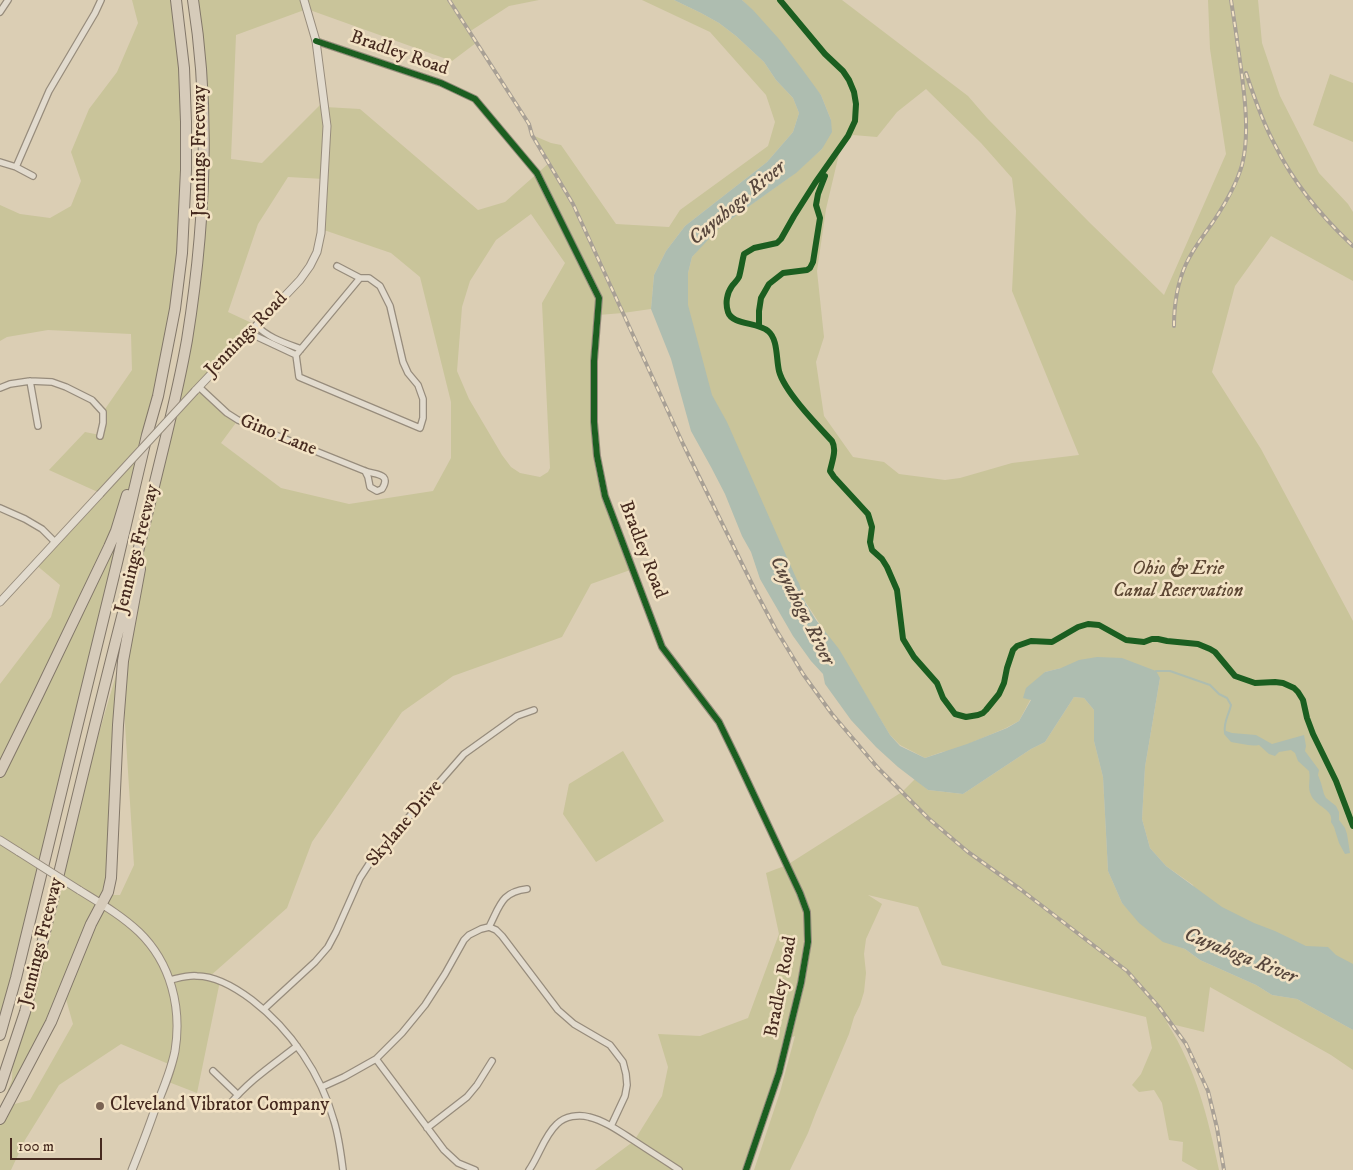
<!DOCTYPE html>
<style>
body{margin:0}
#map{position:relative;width:1353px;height:1170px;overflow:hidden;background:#dbceb4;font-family:"IM FELL DW Pica",serif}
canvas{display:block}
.scale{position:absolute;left:10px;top:1138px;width:92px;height:22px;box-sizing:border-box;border:2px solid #462a1f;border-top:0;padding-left:6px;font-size:15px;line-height:18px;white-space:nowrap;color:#462a1f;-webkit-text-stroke:4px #f2e2c4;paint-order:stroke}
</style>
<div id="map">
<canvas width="1353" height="1170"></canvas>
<div class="scale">100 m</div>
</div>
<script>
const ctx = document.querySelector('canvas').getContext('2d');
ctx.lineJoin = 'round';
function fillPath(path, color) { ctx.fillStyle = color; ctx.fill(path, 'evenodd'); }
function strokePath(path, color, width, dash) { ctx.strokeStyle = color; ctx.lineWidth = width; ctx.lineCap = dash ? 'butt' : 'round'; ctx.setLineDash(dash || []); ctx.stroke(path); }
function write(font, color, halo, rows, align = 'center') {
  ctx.font = font + ' "IM FELL DW Pica",serif'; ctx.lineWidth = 5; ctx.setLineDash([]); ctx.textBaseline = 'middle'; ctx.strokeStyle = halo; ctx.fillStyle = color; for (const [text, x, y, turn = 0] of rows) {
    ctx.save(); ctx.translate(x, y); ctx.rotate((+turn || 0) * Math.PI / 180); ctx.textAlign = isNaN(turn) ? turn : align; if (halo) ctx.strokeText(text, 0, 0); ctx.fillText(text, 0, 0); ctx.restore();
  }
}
const green = new Path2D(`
 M132 0H176L186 122 175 309 134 473 121 514 109 547 119 554 0 1035V684L51 617 60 585 35 564 100 493 49 470 85 432 100 435 103 412 132 370 131 334 48 330 7 337 0 341V205L20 214 50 218 71 206 81 181 71 152 89 109 117 72 138 23Z
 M193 0H539L509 6 469 32 476 43 452 61 307 9 236 35 231 159 262 163 324 101 325 107 360 109 478 210 505 202 549 163 532 135 551 143 561 145 616 224 669 227 680 210 768 146 775 122 766 95 710 32 642 0H674L701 13 719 23 736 36 764 62 776 80 793 98 799 113 793 132 767 162 685 226 666 251 654 275 651 309 623 313 598 315 594 422 605 496 633 569 591 584 562 637 453 676 402 712 312 842 287 908 209 977 220 981 197 1093 166 1081 171 1065 121 1044 59 1085 25 1140 11 1170H0V1119L7 1106 30 1100 73 1024 64 992 12 1091 8 1090 12 1080 13 1049 65 849 116 675 119 674 106 895H120L134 865 122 678 137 587 144 530 180 377 204 167ZM288 177 324 179 321 229 391 253 420 277 451 402V458L433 491 349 504 281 488 221 443 238 420 199 386 256 325 228 312 258 224ZM531 214 565 263 542 303 550 468 548 472 540 477 520 473 511 467 502 455 469 399 457 371 462 307 470 281 496 240Z
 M742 0H842L968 96 987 118 1089 222 1164 295 1226 154 1210 49 1208 0H1258L1262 43 1280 96 1319 173 1348 204 1353 212V281L1271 236 1235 286 1212 372 1261 449 1353 621V988L1199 911 1193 885 1166 866 1150 848 1142 819 1145 767 1160 678 1061 668 1045 672 1019 721 1006 728 952 751 942 752 925 758 900 745 890 735 870 702 805 601 708 398 688 323V273L692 257 721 222 742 211 790 177 822 149 831 120 821 95 792 62 750 8ZM926 89 981 143 1012 178 1016 211 1012 291 1079 455 1012 463 960 478 945 480 899 474 884 462 853 457 824 416 816 362 824 337 817 271 826 209 839 154 843 147 853 135 877 137 897 112Z
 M1330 74 1353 83V142L1313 125Z
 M1074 697 1084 698 1094 710V741L1103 777 1108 871 1122 903 1163 941 1185 949 1200 960 1256 985 1272 995 1297 999 1353 1030V1070L1331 1055 1210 987 1204 1032 1167 1023C1196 1068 1208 1118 1219 1170H1198L1182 1161 1183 1142 1169 1140 1162 1103 1154 1090 1139 1092 1132 1085 1141 1074 1152 1048 1146 1017 942 965 918 907 868 895 882 904 866 939 864 954 866 973 864 992 860 1005 854 1017 849 1034 816 1112 808 1133 790 1170H754L780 1092 795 1036 788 1039 746 1170H595L634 1141 662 1096 668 1067 658 1034 700 1036 748 1018 779 934 766 873 787 865 902 792 915 779 928 790 963 794 1031 749 1045 742Z
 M623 751 664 821 596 862 563 814 569 784Z`);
const water = new Path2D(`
 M674 0H742L753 10 779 39 802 69 821 95 831 120 832 132 822 149 796 173 720 227 692 257 688 273V305L712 395 727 422 797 580 799 583 805 602 816 620 839 649 890 735 900 746 925 758 967 744 1007 728 1019 721 1031 700 1023 698 1026 688 1045 672 1061 668 1079 660 1097 657 1122 658 1156 671 1160 678 1145 767 1142 819 1150 848 1166 866 1222 907 1254 923 1275 931 1306 946 1328 947 1336 955 1353 964V1030L1297 999 1272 995 1256 985 1200 960 1185 949 1163 942 1139 923 1122 903 1108 871 1103 777 1094 741V710L1084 698 1074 697 1045 742 1031 749 963 794 928 790 898 767 876 747 851 720 825 684 823 674 811 661 793 636 760 579 751 552 742 536 725 494 711 467 691 431 671 359 651 309 654 275 666 251 685 226 767 162 793 132 799 113 793 98 776 80 764 62 736 36 719 23 701 13Z
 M1226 731 1232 733 1256 735 1272 744 1304 735 1306 746 1305 751 1319 770 1318 775 1321 783 1324 794 1326 798 1336 806 1339 812V820L1345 828 1347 834 1350 853 1345 854 1339 843 1334 827 1331 822C1334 809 1316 807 1311 795 1307 787 1311 779 1309 771L1298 761 1295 753 1291 750 1279 752 1275 756 1269 754 1259 745C1250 747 1240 743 1231 742L1224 734Z`);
const stream = new Path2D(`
 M1156 671H1170L1210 685 1219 694 1227 698 1231 705C1229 715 1223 722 1225 733`);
const minor = new Path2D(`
 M0 12 8 0
 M316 41 441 83 475 99 537 173 599 298 594 361V422L597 456 605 496 662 647 719 722 737 759 800 893 807 912 808 942 801 983 779 1073 746 1170
 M0 162 16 167 33 176
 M16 167 49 91 95 13 101 0
 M256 325C268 338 285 343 301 349
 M249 333 296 355
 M296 355 299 377 420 428 423 418V399L418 385 408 373 403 362 390 306 380 286 369 278H360L337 266
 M296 355 360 278
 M30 381 38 426
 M199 387 227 413 238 420 365 471C375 475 392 473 382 489L377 491 370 487 368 477 365 471
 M0 388 10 384 30 381 52 382 66 387 92 400 103 412V423L100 436
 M0 508 25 519 42 529 55 542
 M489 927 496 930 502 936 558 1010 574 1024 610 1045 623 1062 626 1074 627 1085 625 1096 611 1126
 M489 927C500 906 501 892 527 889
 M170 980C179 978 188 975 197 976 217 976 236 988 252 1000 291 1030 321 1074 334 1121 339 1137 341 1154 343 1170
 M264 1009 315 962 328 947 336 932 360 878 373 858 464 754 517 716 534 710
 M376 1059 444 1150 458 1163 475 1170
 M213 1071 237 1094
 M322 1087 344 1077 376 1059 402 1033 425 1005 445 974 464 940 469 935 481 929 489 927
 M230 1104C248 1081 274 1064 297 1046
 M427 1128 467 1097 477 1085 492 1061
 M529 1170C539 1156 544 1136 557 1124 565 1116 579 1114 589 1117 605 1121 619 1131 633 1140 648 1150 664 1160 679 1170`);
const tertiary = new Path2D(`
 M195 391 300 280 310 266 317 252 321 233 327 126 316 41 304 0
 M0 602 100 494
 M0 840 19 852
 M79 890C100 903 121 915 139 932 171 963 182 1008 175 1051 171 1071 163 1090 155 1109 148 1130 140 1150 132 1170`);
const motorway = new Path2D(`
 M0 772 38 695 109 547 116 531 127 495
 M0 1035 16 978 116 567 147 435 158 396 175 309 182 253 186 170V122L184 68 176 0
 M0 1087 25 1012 37 965C66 845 94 725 125 605 138 550 152 496 165 441 173 408 181 374 187 340 205 228 211 113 193 0
 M0 1119 51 1022 91 924 108 892 111 878 118 725 123 661 140 569`);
const rail = new Path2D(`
 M449 0 529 124 532 135 573 204 683 444 756 592 775 628 803 674 832 714 878 768 928 818 968 852 1020 889 1127 971 1159 1007 1186 1044 1208 1091 1217 1128 1224 1170
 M1231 0 1237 39
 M1246 73C1254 97 1263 123 1275 145 1294 184 1322 217 1353 246
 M1174 326C1174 304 1177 284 1186 264 1193 249 1203 236 1213 222 1225 204 1236 186 1242 165 1252 127 1241 71 1236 33`);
const tertiaryBridge = new Path2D(`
 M100 494 195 391
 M19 852 79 890`);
const cycleway = new Path2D(`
 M780 0 825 54 843 71 849 80 854 92 856 104 855 121 848 136 815 183 794 216 781 239 777 243 754 248 744 254C742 262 741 270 739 277 737 281 734 283 732 286 727 293 725 303 728 312 732 325 758 322 768 331 778 339 776 358 779 371 784 391 817 425 832 441 837 450 832 461 830 471L834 477 868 514 872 527 870 542 872 550 882 559 887 567 897 590 903 639 914 657 937 683 943 698 955 714 966 717 978 715 983 713 986 710 999 694 1004 683 1007 668 1013 650 1017 646 1031 641 1052 642 1078 627 1088 624 1099 625 1126 640 1144 642 1152 639H1158L1167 641 1198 644 1210 649 1215 652 1235 676 1255 683 1275 682 1283 683 1294 688 1298 692 1303 700 1307 718 1313 734 1336 781 1353 826
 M316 41 441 83 475 99 537 173 599 298 594 361V422L597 456 605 496 662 647 719 722 737 759 800 893 807 912 808 942 801 983 779 1073 746 1170
 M759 326V311L761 298 769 284 783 273 807 270 810 268 813 262 820 218 816 205 818 194 825 176`);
const markers = [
 [100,1106,5,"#7a6353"]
];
const streetNames = [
 ["Bradley Road",399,54,19],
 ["Jennings Freeway",201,151,-90],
 ["Jennings Road",247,335,-46],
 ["Gino Lane",278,436,22],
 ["Jennings Freeway",138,549,-76],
 ["Bradley Road",642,550,69],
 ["Skylane Drive",405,824,-50],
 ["Jennings Freeway",42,942,-76],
 ["Bradley Road",782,987,-79]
];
const parkNames = [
 ["Ohio & Erie",1178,570],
 ["Canal Reservation",1178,592]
];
const poiNames = [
 ["Cleveland Vibrator Company",110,1106]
];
const waterNames = [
 ["Cuyahoga River",738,204,-40],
 ["Cuyahoga River",801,611,63],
 ["Cuyahoga River",1240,957,22]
];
fillPath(green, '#c9c49a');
fillPath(water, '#aebdb0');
strokePath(stream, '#aebdb0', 2);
strokePath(minor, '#978c7c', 8);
strokePath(tertiary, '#978c7c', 9);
strokePath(motorway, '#827769', 12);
strokePath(minor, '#e2dbce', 5.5);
strokePath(tertiary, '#e2dbce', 7);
strokePath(motorway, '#d6cbba', 10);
strokePath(rail, '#a8a095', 4);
strokePath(rail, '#f2e2c4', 2, [5.5]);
strokePath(tertiaryBridge, '#978c7c', 9, []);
strokePath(tertiaryBridge, '#e2dbce', 7);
strokePath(cycleway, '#1b5e20', 6);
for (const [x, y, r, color] of markers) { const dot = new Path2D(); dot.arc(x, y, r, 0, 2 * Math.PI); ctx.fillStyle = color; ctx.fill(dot); strokePath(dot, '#f2e2c4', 2); }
write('19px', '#462a1f', '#f2e2c4', streetNames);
write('italic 19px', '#5d4733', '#f2e2c4', parkNames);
write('19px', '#462a1f', '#f2e2c4', poiNames, 'left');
write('italic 20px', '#57463c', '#f2e2c4', waterNames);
</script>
